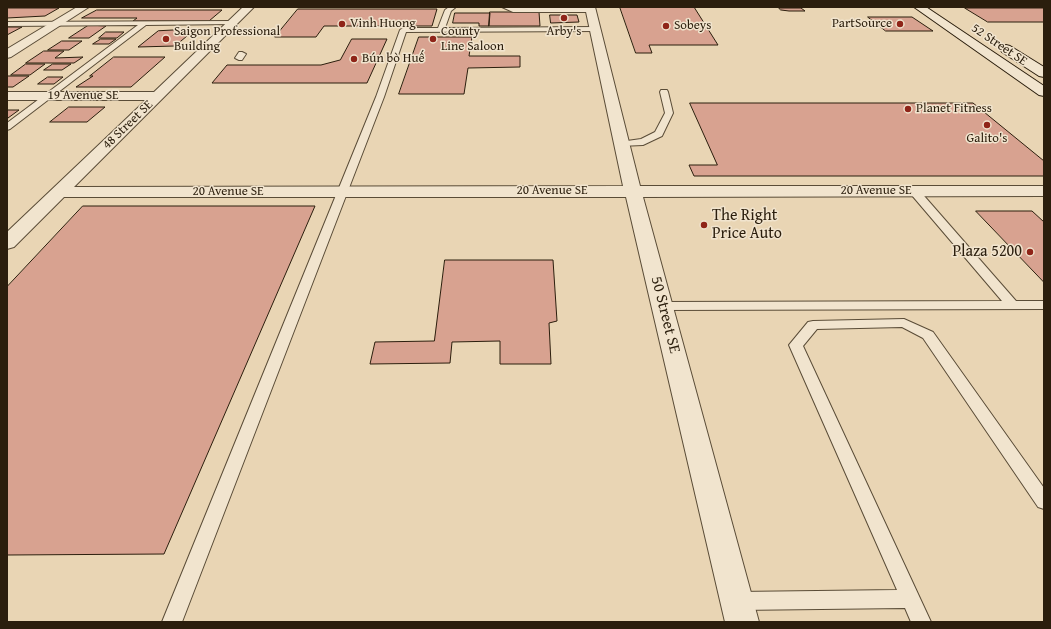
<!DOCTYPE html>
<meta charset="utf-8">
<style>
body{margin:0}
#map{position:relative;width:1051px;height:629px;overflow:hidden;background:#e9d5b4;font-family:"Gentium Book Plus",serif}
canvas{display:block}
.frame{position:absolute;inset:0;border:8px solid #2b1e0d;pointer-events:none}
</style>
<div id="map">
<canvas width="1051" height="629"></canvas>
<div class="frame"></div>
</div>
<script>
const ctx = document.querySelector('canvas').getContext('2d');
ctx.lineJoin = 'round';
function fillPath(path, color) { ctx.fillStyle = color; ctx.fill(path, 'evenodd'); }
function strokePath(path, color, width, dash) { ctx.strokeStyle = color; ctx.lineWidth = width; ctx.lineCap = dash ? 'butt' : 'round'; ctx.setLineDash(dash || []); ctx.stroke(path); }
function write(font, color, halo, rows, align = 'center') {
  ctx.font = font + ' "Gentium Book Plus",serif'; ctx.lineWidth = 3; ctx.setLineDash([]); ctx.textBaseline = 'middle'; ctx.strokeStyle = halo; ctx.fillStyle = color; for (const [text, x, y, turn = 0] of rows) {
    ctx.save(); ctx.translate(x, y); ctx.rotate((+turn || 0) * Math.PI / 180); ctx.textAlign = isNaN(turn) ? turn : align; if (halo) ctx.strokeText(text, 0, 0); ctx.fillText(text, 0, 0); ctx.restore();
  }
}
const building = new Path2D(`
 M620 7H694L718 45H649L652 53H636Z
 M7 8H59L45 16 7 18Z
 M779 8H801L805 11H789L781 10Z
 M965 8H1044V22H988Z
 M298 9H437L432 26H324L316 37H275Z
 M97 10H222L209 21H133L137 18H82Z
 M490 12H539L540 26H489Z
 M455 13H490L489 26H479V23H453Z
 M550 15H577L579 22 551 23Z
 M868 17H912L933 31H886Z
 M89 25 106 26 89 38H69Z
 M7 27H22L7 35Z
 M174 30 193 31 175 46 138 47 158 31Z
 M106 32H124L117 38H99Z
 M419 37H472L469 56H520V67L468 68 464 94H399Z
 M101 39H116L109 44H93Z
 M352 39H387L367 83H212L227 65H321L340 60Z
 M62 41H82L69 50H48Z
 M44 51H64L55 58 83 57 74 63H26Z
 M114 57H165L131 87H76L93 76H90Z
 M26 64H45L30 75H11Z
 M53 64H71L62 70H44Z
 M8 76H29L13 87H7V77Z
 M48 77H63L54 84H38Z
 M690 103H973L1044 161V176H694L689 165H717Z
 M69 107H105L87 122H50Z
 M7 110H19L8 118Z
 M83 206H315L164 554 7 555V287Z
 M976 211H1032L1044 222V282Z
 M445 260H553L557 321 549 323 551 364H500V341L452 342 450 363 370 364 375 342 434 341Z`);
const lane = new Path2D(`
 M449 7H456L451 11 445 28 596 27 599 29 596 31 406 32 384 97 182 622H162L376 97 400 30 403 28H438L445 10Z
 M502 7 591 8 594 10 591 12H513Z
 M233 21 236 23 235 24 146 25 10 129 7 130V123L138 25 7 26V22Z
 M239 52H242L246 54 242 60H239L235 58Z
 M661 90H667L668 92 673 113 662 136 643 145 620 146 618 144 620 142 641 139 655 132 665 113 660 92Z
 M914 188 918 189 1016 301H1044V309L663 310 658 309 657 306 658 303 663 302 1002 301 910 193 909 191 910 189Z
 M904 319 933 332 1044 488V509L1038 507 923 338 902 327 817 329 803 346 931 622H911L905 608 737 610 730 608 727 601 730 594 737 592 897 590 789 345 808 322 813 321Z`);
const street = new Path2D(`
 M77 7H89L11 57 7 58V49Z
 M243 7H254L74 187 623 186 585 7H595L640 186H1044V196L643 197 759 622H725L626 197H64L14 247 7 249V232L146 100H7V92H154Z`);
const secondary = new Path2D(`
 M914 7H926L1044 86V96L1039 95Z
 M1006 45 1010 46 1044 67V77L1039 76 1002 52 1000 49 1002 46Z`);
const markers = [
 [564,18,4,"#8f2418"],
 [342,24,4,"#8f2418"],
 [900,24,4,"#8f2418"],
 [666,26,4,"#8f2418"],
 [166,39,4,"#8f2418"],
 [433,39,4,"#8f2418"],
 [354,59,4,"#8f2418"],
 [908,109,4,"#8f2418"],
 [987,125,4,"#8f2418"],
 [704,225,4,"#8f2418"],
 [1030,252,4,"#8f2418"]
];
const farPoinames = [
 ["Vinh Huong",350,24],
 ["PartSource",892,24,"right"],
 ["Sobeys",674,26],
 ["Saigon Professional",174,32],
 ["Building",174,47],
 ["County",441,32],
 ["Line Saloon",441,47],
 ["Arby's",564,32,"center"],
 ["Bún bò Huế",362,59],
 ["Planet Fitness",916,109],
 ["Galito's",987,139,"center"]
];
const farStreetnames = [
 ["52 Street SE",999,45,34],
 ["19 Avenue SE",83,96],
 ["48 Street SE",128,125,-44],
 ["20 Avenue SE",552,191],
 ["20 Avenue SE",876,191],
 ["20 Avenue SE",228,192]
];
const poiNames = [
 ["The Right",712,216],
 ["Price Auto",712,234],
 ["Plaza 5200",1022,252,"right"]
];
const streetNames = [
 ["50 Street SE",665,315,76]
];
fillPath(building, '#d8a290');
strokePath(building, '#2b1e0d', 1);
strokePath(lane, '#5a4c37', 2);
strokePath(street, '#5a4c37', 2);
strokePath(secondary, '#2b1e0d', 2);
fillPath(lane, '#f1e4ce');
fillPath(street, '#f1e4ce');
fillPath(secondary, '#f1e4ce');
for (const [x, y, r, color] of markers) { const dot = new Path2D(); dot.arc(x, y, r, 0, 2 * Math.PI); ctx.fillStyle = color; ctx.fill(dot); strokePath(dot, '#f1e4ce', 1.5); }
write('13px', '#2b1e0d', '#f1e4ce', farPoinames, 'left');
write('13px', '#2b1e0d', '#f1e4ce', farStreetnames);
write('16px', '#2b1e0d', '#f1e4ce', poiNames, 'left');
write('16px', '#2b1e0d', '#f1e4ce', streetNames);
</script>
